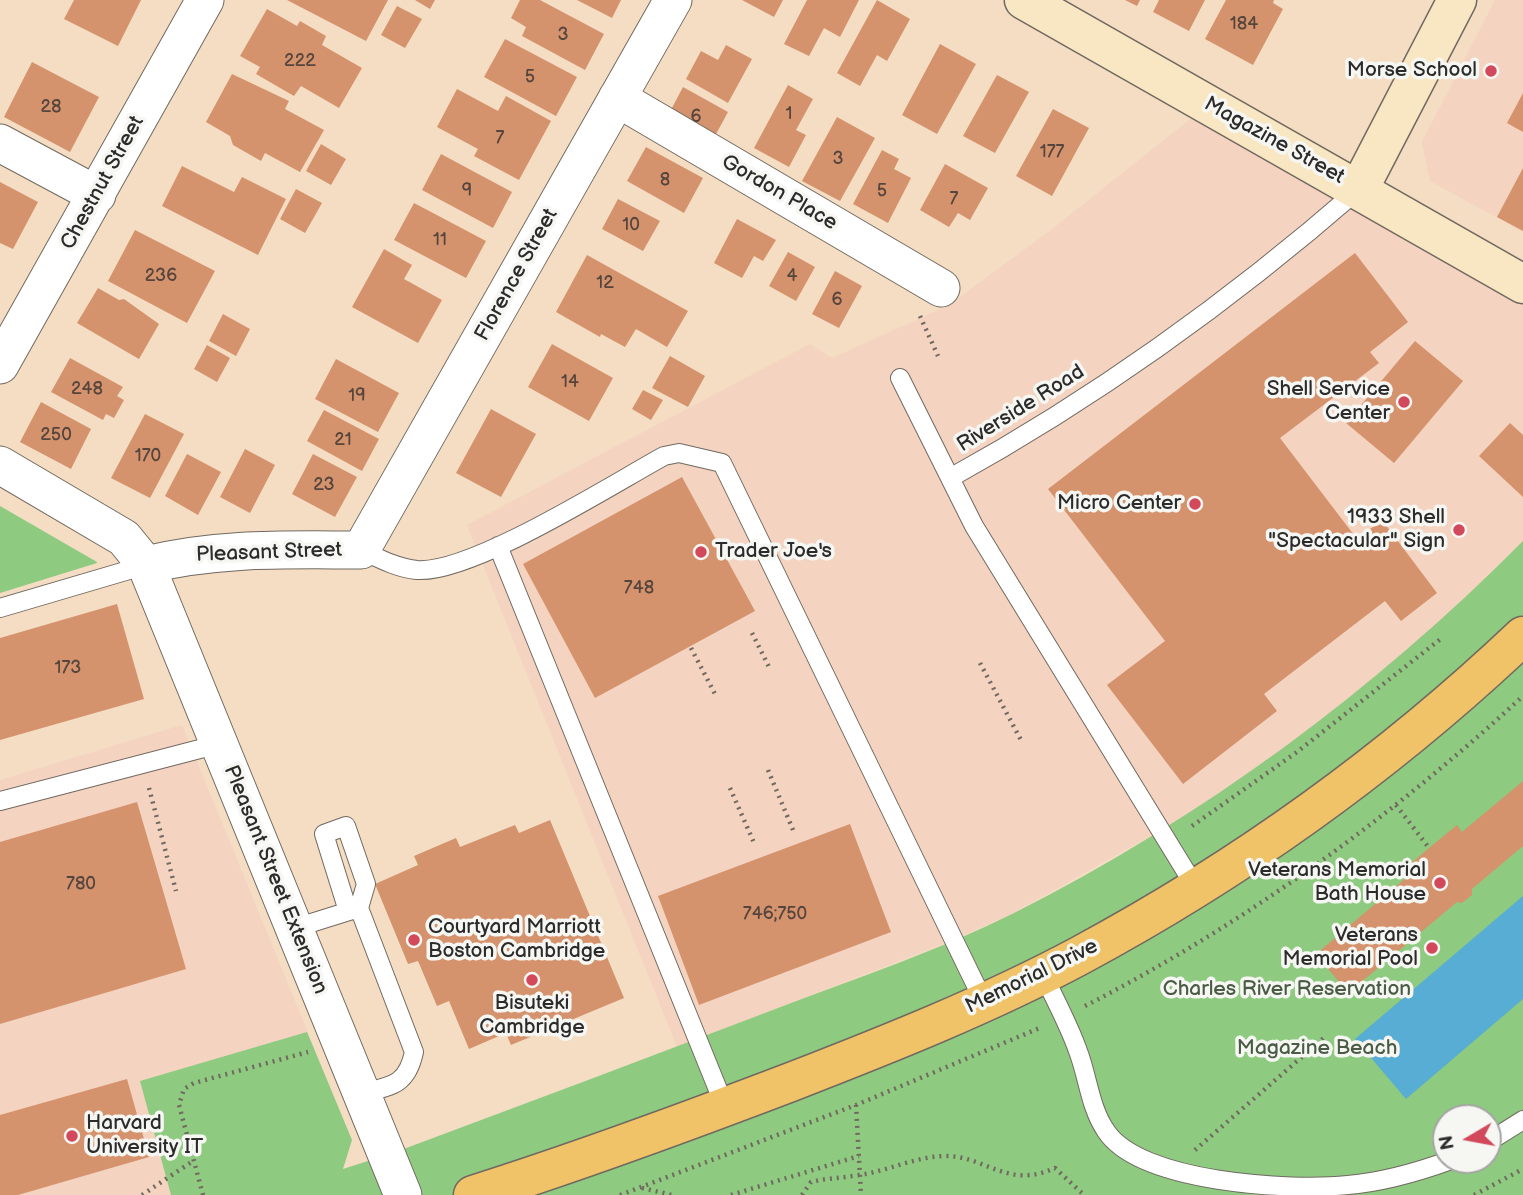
<!DOCTYPE html>
<style>
body{margin:0}
#map{position:relative;width:1523px;height:1195px;overflow:hidden;background:#f4ddc2;font-family:"Balsamiq Sans",sans-serif}
canvas{display:block}
.north{position:absolute;left:1432px;top:1104px;width:70px;height:70px;box-sizing:border-box;background:#f6f6f2;border:2px solid #a5a5a2;border-radius:50%;rotate:260deg;font-size:19px;font-weight:700;line-height:28px;text-align:center;color:#2b2b2b}
.north::after{content:'';display:block;margin:auto;width:24px;height:32px;background:#d1495b;clip-path:polygon(50% 0,100% 100%,50% 72%,0 100%)}
</style>
<div id="map">
<canvas width="1523" height="1195"></canvas>
<div class="north">N</div>
</div>
<script>
const ctx = document.querySelector('canvas').getContext('2d');
ctx.lineJoin = 'round';
function fillPath(path, color) { ctx.fillStyle = color; ctx.fill(path, 'evenodd'); }
function strokePath(path, color, width, dash) { ctx.strokeStyle = color; ctx.lineWidth = width; ctx.lineCap = dash ? 'butt' : 'round'; ctx.setLineDash(dash || []); ctx.stroke(path); }
function write(font, color, halo, rows, align = 'center') {
  ctx.font = font + ' "Balsamiq Sans",sans-serif'; ctx.lineWidth = 7; ctx.setLineDash([]); ctx.textBaseline = 'middle'; ctx.strokeStyle = halo; ctx.fillStyle = color; for (const [text, x, y, turn = 0] of rows) {
    ctx.save(); ctx.translate(x, y); ctx.rotate((+turn || 0) * Math.PI / 180); ctx.textAlign = isNaN(turn) ? turn : align; if (halo) ctx.strokeText(text, 0, 0); ctx.fillText(text, 0, 0); ctx.restore();
  }
}
const built = new Path2D(`
 M1495 0H1523V232L1430 181 1422 142Z
 M1209 104 1523 284V541L1432 629 1305 734 1238 782 1161 830 1013 913 956 939 677 1047 467 525 810 344 832 358 949 305 1051 230Z
 M182 725 352 1140 258 1195H0V780Z`);
const green = new Path2D(`
 M0 506 97 562V563L0 593Z
 M1523 541V1195H171L140 1081 307 1032 352 1140 343 1169 393 1153C521 1105 650 1057 778 1008 857 978 938 951 1014 913 1204 817 1373 692 1523 541ZM1446 1118H1488V1160H1446Z`);
const water = new Path2D(`
 M1523 896V999L1406 1099 1355 1039Z`);
const building = new Path2D(`
 M74 0H141L118 46 64 19Z
 M287 0H388L366 41Z
 M415 0H435L430 9Z
 M520 0H540L604 34 585 70 522 36 526 27 511 18Z
 M577 0H621L612 18Z
 M742 0H783L774 17Z
 M807 0H859L840 37 824 28 809 56 784 44Z
 M877 0 910 19 887 61 877 55 860 86 837 73Z
 M1125 0H1140L1137 6Z
 M1159 0H1205L1189 31 1153 12Z
 M1226 0H1274L1273 3 1283 9 1253 65 1205 39Z
 M397 6 422 19 405 48 381 35Z
 M267 9 297 26 300 21 326 36 322 45 362 68 339 108 301 86 294 96 256 74 260 67 240 56Z
 M505 39 577 77 556 116 484 77Z
 M940 44 976 64 937 134 902 115Z
 M726 45 752 59 728 103 686 79 701 51 718 60Z
 M32 62 99 97 70 152 4 117Z
 M232 74 289 101 285 109 324 130 300 172 265 153 261 161 233 145 230 136 206 122Z
 M997 75 1029 92 995 153 963 136Z
 M788 85 813 99 796 130 806 135 789 167 754 148Z
 M683 87 728 112 709 147 664 123Z
 M457 89 498 111 506 96 551 121 519 180 474 156 478 149 437 127Z
 M1523 93V132L1507 123Z
 M1053 109 1089 128 1052 196 1016 176Z
 M837 117 875 138 840 201 802 181Z
 M321 144 346 159 331 185 306 171Z
 M646 147 703 178 684 213 627 181Z
 M882 150 899 159 894 169 911 178 888 223 853 204Z
 M441 154 512 192 493 228 422 190Z
 M945 164 988 188 970 220 958 213 949 227 920 210Z
 M182 166 234 192 242 177 286 199 258 255 162 206Z
 M1523 168V231L1497 217Z
 M0 182 38 202 13 249 0 243Z
 M296 189 322 203 305 233 280 219Z
 M618 199 660 221 643 251 602 229Z
 M414 203 486 241 466 278 394 240Z
 M737 219 776 240 763 261 754 256 742 278 714 263Z
 M135 230 215 271 187 323 108 281Z
 M384 249 412 265 404 279 442 300 418 343 352 307Z
 M788 252 815 267 796 301 769 286Z
 M1355 253 1408 322 1370 352 1379 363 1280 438 1357 539 1382 520 1437 593 1401 621 1385 601 1264 694 1277 711 1183 784 1107 685 1165 641 1048 489Z
 M587 255 688 311 667 347 636 329 625 347 601 334 600 337 556 312Z
 M835 271 862 286 839 328 812 314Z
 M98 288 119 300 124 299 159 324 139 359 77 323Z
 M223 314 250 329 236 356 209 341Z
 M1415 341 1463 381 1394 463 1346 423Z
 M552 344 613 378 589 421 528 387Z
 M207 345 230 358 217 382 194 369Z
 M670 356 705 376 688 407 652 388Z
 M70 358 123 387 117 396 124 400 114 418 106 414 103 420 51 392Z
 M336 359 399 393 378 432 315 399Z
 M643 390 663 400 651 420 632 409Z
 M41 402 91 429 71 469 20 442Z
 M491 409 536 434 501 497 456 473Z
 M324 410 379 439 362 471 307 441Z
 M145 414 184 434 150 498 111 478Z
 M1510 423 1523 435V497L1479 456Z
 M245 449 275 465 250 513 220 497Z
 M187 454 221 472 198 515 165 496Z
 M313 454 357 477 335 517 292 494Z
 M682 477 755 611 595 698 523 564Z
 M117 604 144 699 0 740V638Z
 M1523 781V846L1472 889V895L1462 903 1457 902 1348 993 1316 954 1407 877 1402 871 1429 848 1457 825 1462 832Z
 M137 802 186 969 0 1024V842Z
 M550 820 624 998 511 1045 506 1033 469 1049 449 1001 437 1006 418 961 408 964 375 884 418 865 414 856 456 838 460 847 515 825 519 833Z
 M850 824 891 932 699 1005 658 896Z
 M127 1079 149 1157 18 1195H0V1115Z`);
const path = new Path2D(`
 M920 316 938 356
 M752 633 769 667
 M691 648 715 694
 M980 663 1022 742
 M768 770 793 830
 M149 788 176 891
 M730 788 755 845
 M1396 805 1429 848
 M1192 826 1297 752 1443 637
 M1085 1006C1243 925 1392 817 1523 696
 M856 1105 861 1195
 M1195 1150 1327 1035
 M642 1188 672 1195
 M142 1195 193 1161
 M203 1195 179 1105 184 1089 194 1083 308 1052
 M620 1195 856 1105 1042 1027
 M731 1195 859 1156
 M802 1195 811 1182C827 1178 842 1178 859 1175 888 1171 914 1157 944 1156 985 1155 1007 1190 1055 1168L1084 1195
 M1474 1195 1523 1169`);
const lane = new Path2D(`
 M900 378 974 526 1196 888
 M950 478C1097 397 1233 299 1359 189
 M498 546 725 1107
 M361 550C380 559 397 568 417 570 471 574 611 485 664 456L679 453 722 463 984 1002
 M0 608 146 565
 M0 801 219 744
 M348 911 324 834 346 826 366 884 359 908 414 1052C407 1085 392 1086 362 1093
 M295 928 359 908
 M1043 974C1055 1000 1069 1025 1078 1051 1088 1077 1090 1108 1106 1131 1140 1183 1291 1191 1348 1185 1383 1182 1418 1172 1451 1160
 M1488 1142 1523 1120`);
const street = new Path2D(`
 M617 98 941 288
 M0 143 97 195
 M0 365 205 0
 M0 465 124 538 146 565 403 1195
 M146 565C218 547 288 550 361 550L673 0`);
const secondary = new Path2D(`
 M1024 0 1523 284
 M1359 189 1457 0`);
const highway = new Path2D(`
 M473 1195C581 1161 686 1122 791 1082 889 1044 987 1005 1079 956 1241 869 1389 763 1523 636`);
const markers = [
 [1491,71,7,"#d1495b"],
 [1404,402,7,"#d1495b"],
 [1195,504,7,"#d1495b"],
 [1459,530,7,"#d1495b"],
 [701,552,7,"#d1495b"],
 [1440,883,7,"#d1495b"],
 [414,940,7,"#d1495b"],
 [1432,948,7,"#d1495b"],
 [532,980,7,"#d1495b"],
 [72,1136,7,"#d1495b"]
];
const numberNames = [
 ["184",1244,24],
 ["3",563,35],
 ["222",300,61],
 ["5",530,77],
 ["28",51,107],
 ["1",789,114],
 ["6",696,117],
 ["7",500,138],
 ["177",1052,152],
 ["3",838,159],
 ["8",665,180],
 ["9",467,191],
 ["5",882,191],
 ["7",954,199],
 ["10",631,225],
 ["11",440,240],
 ["236",161,276],
 ["4",792,276],
 ["12",605,283],
 ["6",837,300],
 ["14",570,382],
 ["248",87,389],
 ["19",357,396],
 ["250",56,435],
 ["21",343,440],
 ["170",148,456],
 ["23",324,485],
 ["748",639,588],
 ["173",68,668],
 ["780",81,884],
 ["746;750",775,914]
];
const poiNames = [
 ["Morse School",1477,71],
 ["Shell Service",1390,390],
 ["Center",1390,414],
 ["Micro Center",1181,504],
 ["1933 Shell",1445,518],
 ["\"Spectacular\" Sign",1445,542],
 ["Trader Joe's",715,552,"left"],
 ["Veterans Memorial",1426,871],
 ["Bath House",1426,895],
 ["Courtyard Marriott",428,928,"left"],
 ["Boston Cambridge",428,952,"left"],
 ["Veterans",1418,936],
 ["Memorial Pool",1418,960],
 ["Bisuteki",532,1004,"center"],
 ["Cambridge",532,1028,"center"],
 ["Harvard",86,1124,"left"],
 ["University IT",86,1148,"left"]
];
const streetNames = [
 ["Magazine Street",1274,141,29],
 ["Chestnut Street",103,183,-61],
 ["Gordon Place",779,193,30],
 ["Florence Street",517,275,-61],
 ["Riverside Road",1021,409,-32],
 ["Pleasant Street",269,553,-2],
 ["Pleasant Street Extension",275,880,68],
 ["Memorial Drive",1032,977,-26]
];
const parkNames = [
 ["Charles River Reservation",1287,990],
 ["Magazine Beach",1317,1049]
];
fillPath(built, '#f4d3c1');
fillPath(green, '#8eca80');
fillPath(water, '#57add3');
fillPath(building, '#d5936d');
strokePath(lane, '#716960', 20);
strokePath(street, '#716960', 39);
strokePath(secondary, '#716960', 41);
strokePath(highway, '#716960', 41);
strokePath(path, '#716960', 4.5, [2, 5]);
strokePath(lane, '#fff', 18);
strokePath(street, '#fff', 37);
strokePath(secondary, '#f9e7c3', 38);
strokePath(highway, '#f1c369', 38);
for (const [x, y, r, color] of markers) { const dot = new Path2D(); dot.arc(x, y, r, 0, 2 * Math.PI); ctx.fillStyle = color; ctx.fill(dot); strokePath(dot, '#f6f6f2', 2.5); }
write('18px', '#56453c', null, numberNames);
write('21px', '#2b2b2b', '#f6f6f2', poiNames, 'right');
write('21px', '#2b2b2b', '#f6f6f2', streetNames);
write('21px', '#495b44', '#f6f6f2', parkNames);
</script>
